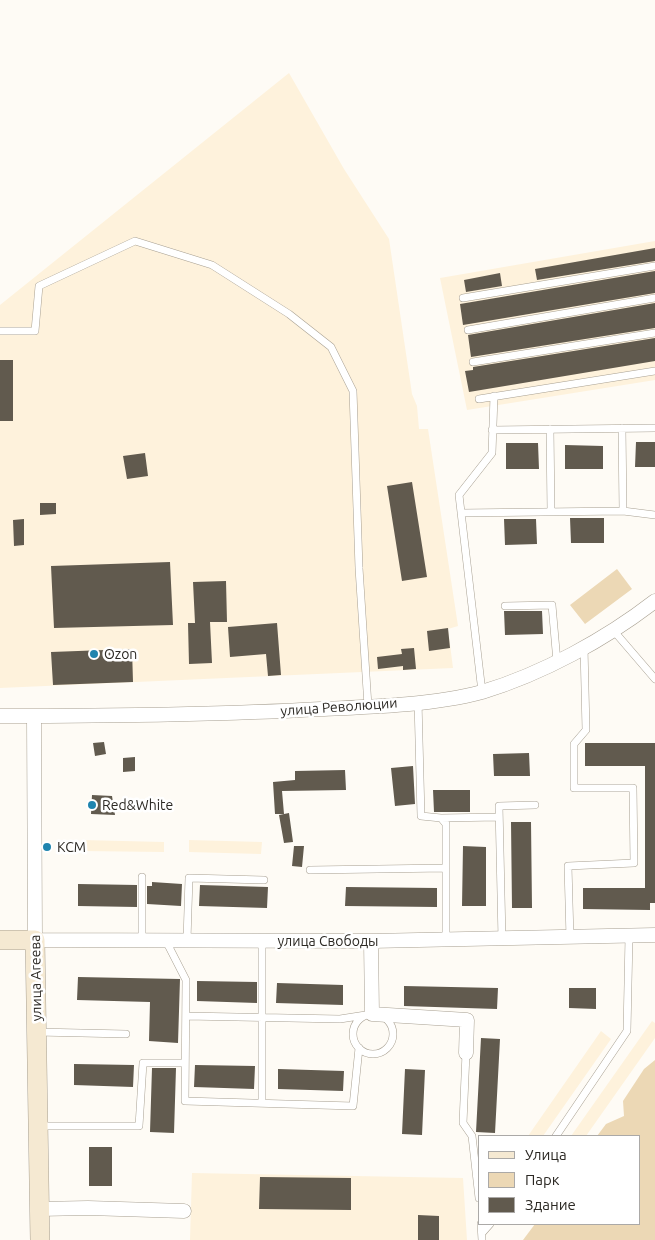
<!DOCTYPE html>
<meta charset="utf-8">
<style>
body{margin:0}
#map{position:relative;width:655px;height:1240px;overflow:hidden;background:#fefbf5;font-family:Ubuntu,sans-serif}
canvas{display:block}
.legend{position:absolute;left:478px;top:1135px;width:162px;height:90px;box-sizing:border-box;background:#fff;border:1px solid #aba9a7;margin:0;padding:6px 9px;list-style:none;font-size:15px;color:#2c2924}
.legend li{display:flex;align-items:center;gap:10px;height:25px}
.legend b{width:25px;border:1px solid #aba9a7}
</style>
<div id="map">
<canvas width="655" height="1240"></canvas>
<ul class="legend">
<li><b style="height:6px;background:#f5e9d2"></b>Улица</li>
<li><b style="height:14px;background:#ecd8b5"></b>Парк</li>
<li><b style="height:14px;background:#615a4e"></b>Здание</li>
</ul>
</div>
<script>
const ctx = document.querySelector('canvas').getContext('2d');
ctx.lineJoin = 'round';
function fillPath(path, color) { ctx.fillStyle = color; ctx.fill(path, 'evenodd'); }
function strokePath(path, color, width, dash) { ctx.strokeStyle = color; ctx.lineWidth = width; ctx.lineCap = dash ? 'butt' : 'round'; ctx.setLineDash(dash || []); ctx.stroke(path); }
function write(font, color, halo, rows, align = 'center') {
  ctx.font = font + ' Ubuntu,sans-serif'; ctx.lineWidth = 5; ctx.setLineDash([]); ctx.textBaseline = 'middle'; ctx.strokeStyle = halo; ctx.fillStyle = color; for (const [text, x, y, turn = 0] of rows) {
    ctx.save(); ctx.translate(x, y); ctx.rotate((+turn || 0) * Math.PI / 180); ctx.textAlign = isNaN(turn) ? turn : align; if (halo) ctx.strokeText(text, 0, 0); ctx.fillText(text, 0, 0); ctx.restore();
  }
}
const built = new Path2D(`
 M289 73 344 169 389 239 412 394 417 406 419 429H428L458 626 448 629 453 668 0 688V305Z
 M655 241V380L467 410 440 278Z
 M82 840 164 842V852L81 851Z
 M189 840 262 842 261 854 189 852Z
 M652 1021 655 1023V1038L586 1136H571Z
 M601 1031 611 1039 543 1136H528Z
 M192 1173 463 1178 467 1240H190Z`);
const green = new Path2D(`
 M617 569 632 589 585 624 570 605Z
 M655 1060V1240H523L535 1224H639V1136H597L606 1124 624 1116 623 1101 644 1069Z`);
const building = new Path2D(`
 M655 248V261L537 280 535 269Z
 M655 271V293L463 325 460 304Z
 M500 273 502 286 466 292 464 280Z
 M655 303V328L471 357 468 335Z
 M655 338V361L469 392 465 371 473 370V367Z
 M0 360H13V421H0Z
 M636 442H655V467H635Z
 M506 443H538L539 469H506Z
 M565 445 603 446V469H565Z
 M145 453 148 476 127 479 123 456Z
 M412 482 427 577 402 581 387 486Z
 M40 503H56V514L40 515Z
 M570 518H604V543H571Z
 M24 519V545L14 546 13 520Z
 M504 519H536L537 544 505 545Z
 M170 562 173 625 54 628 51 566Z
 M226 581 227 622H210L212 663 189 664 188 623H195L193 582Z
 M504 611H542L543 634 505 635Z
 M277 623 281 675 268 676 266 654 230 657 228 627Z
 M448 628 450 648 429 651 427 631Z
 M414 648 416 669 403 670V666L378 669 377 657 402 654 401 649Z
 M132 649 133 682 53 685 51 652Z
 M104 742 106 754 95 756 93 743Z
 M585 743H655V903H650V910L583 909V888H645V766H585Z
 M529 753 530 776H494L493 754Z
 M135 757V771L123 772V758Z
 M413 766 415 804 395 806 391 768Z
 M345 770 346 790 282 791 284 814H275L273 782 295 780V771Z
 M433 790H470V812H434Z
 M92 795 112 796 115 815 91 814Z
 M289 813 293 842 284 843 279 815Z
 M511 822H531L532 908H512Z
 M294 846H304L302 867 292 866Z
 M463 846 486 847V906H462Z
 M152 882 182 884 181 906 147 904V886H152Z
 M78 884 137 885V907L78 906Z
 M200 885 268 887 267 908 199 906Z
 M346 887 437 888V907L345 906Z
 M78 977 180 979 178 1043 149 1041 150 1002 77 1000Z
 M197 981 257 982V1003L197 1001Z
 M277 983 343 985V1005L276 1003Z
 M404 986 498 988 497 1009 404 1006Z
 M569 988H596V1009L569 1008Z
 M481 1038 500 1039 495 1133 476 1132Z
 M74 1064 134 1065 133 1087 74 1085Z
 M195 1065 255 1066 254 1089 194 1087Z
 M152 1068H176L174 1133 150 1132Z
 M278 1069 344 1071 343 1091 278 1089Z
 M405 1069 425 1070 422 1135 402 1134Z
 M89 1147H112V1186H89Z
 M260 1177 351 1178V1210L259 1209Z
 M418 1215 439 1216V1240H418Z`);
const lane = new Path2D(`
 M463 298 655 266
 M468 330 655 298
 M0 331H35L39 286 135 241 212 265 289 314 331 347 353 391 359 568 368 706
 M473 362 655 333
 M479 399 655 371
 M622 428 623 511
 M550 429 551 512
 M492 430 655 428
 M461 513 623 511 655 515
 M505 606 552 605 557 662
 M613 630 655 679
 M482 692 459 495 492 453 494 396
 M418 701 421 816 441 818 446 824V940
 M441 818 499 817
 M310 870 446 868
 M570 938 568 866 634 863 633 788H574V744L586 730 584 647
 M502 939 499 806 535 805
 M142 940V877
 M187 940 189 878 264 880
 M166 941 186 980 185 1101 353 1106 359 1048
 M353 1034a20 20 0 1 1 40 0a20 20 0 1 1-40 0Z
 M186 1016 340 1019 372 1014
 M37 1032 126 1034
 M466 1053 463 1123 472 1136 479 1198
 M262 1103V941
 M38 1126H139L143 1063H185
 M556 1136 627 1031 629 937
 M481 1224 482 1240
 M482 1233 490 1224`);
const street = new Path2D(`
 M0 716C107 716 214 715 321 709 370 707 434 705 482 692 542 674 606 639 655 601
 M34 716 35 940 371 941 655 935
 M371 941 372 1014 467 1020 466 1053
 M39 1209 88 1208 184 1211`);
const secondary = new Path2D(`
 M0 940H35L40 1240`);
const markers = [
 [94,654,5,"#1f84ae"],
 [92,805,5,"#1f84ae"],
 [47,847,5,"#1f84ae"]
];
const poiNames = [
 ["Ozon",104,654],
 ["Red&White",102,805],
 ["КСМ",57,847]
];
const streetNames = [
 ["улица Революции",339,707,-4],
 ["улица Свободы",328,941],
 ["улица Агеева",36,978,-91]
];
fillPath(built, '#fef2dc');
fillPath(green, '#ecd8b5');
fillPath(building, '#615a4e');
strokePath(lane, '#a8a092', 8);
strokePath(street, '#a8a092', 15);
strokePath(secondary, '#a8a092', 20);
strokePath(lane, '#fff', 7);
strokePath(street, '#fff', 14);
strokePath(secondary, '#f5e9d2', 19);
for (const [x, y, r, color] of markers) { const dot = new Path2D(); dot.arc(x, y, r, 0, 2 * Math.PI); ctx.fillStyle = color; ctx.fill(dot); strokePath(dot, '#fff', 2); }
write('14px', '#2c2924', '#fff', poiNames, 'left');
write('14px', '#2c2924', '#fff', streetNames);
</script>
